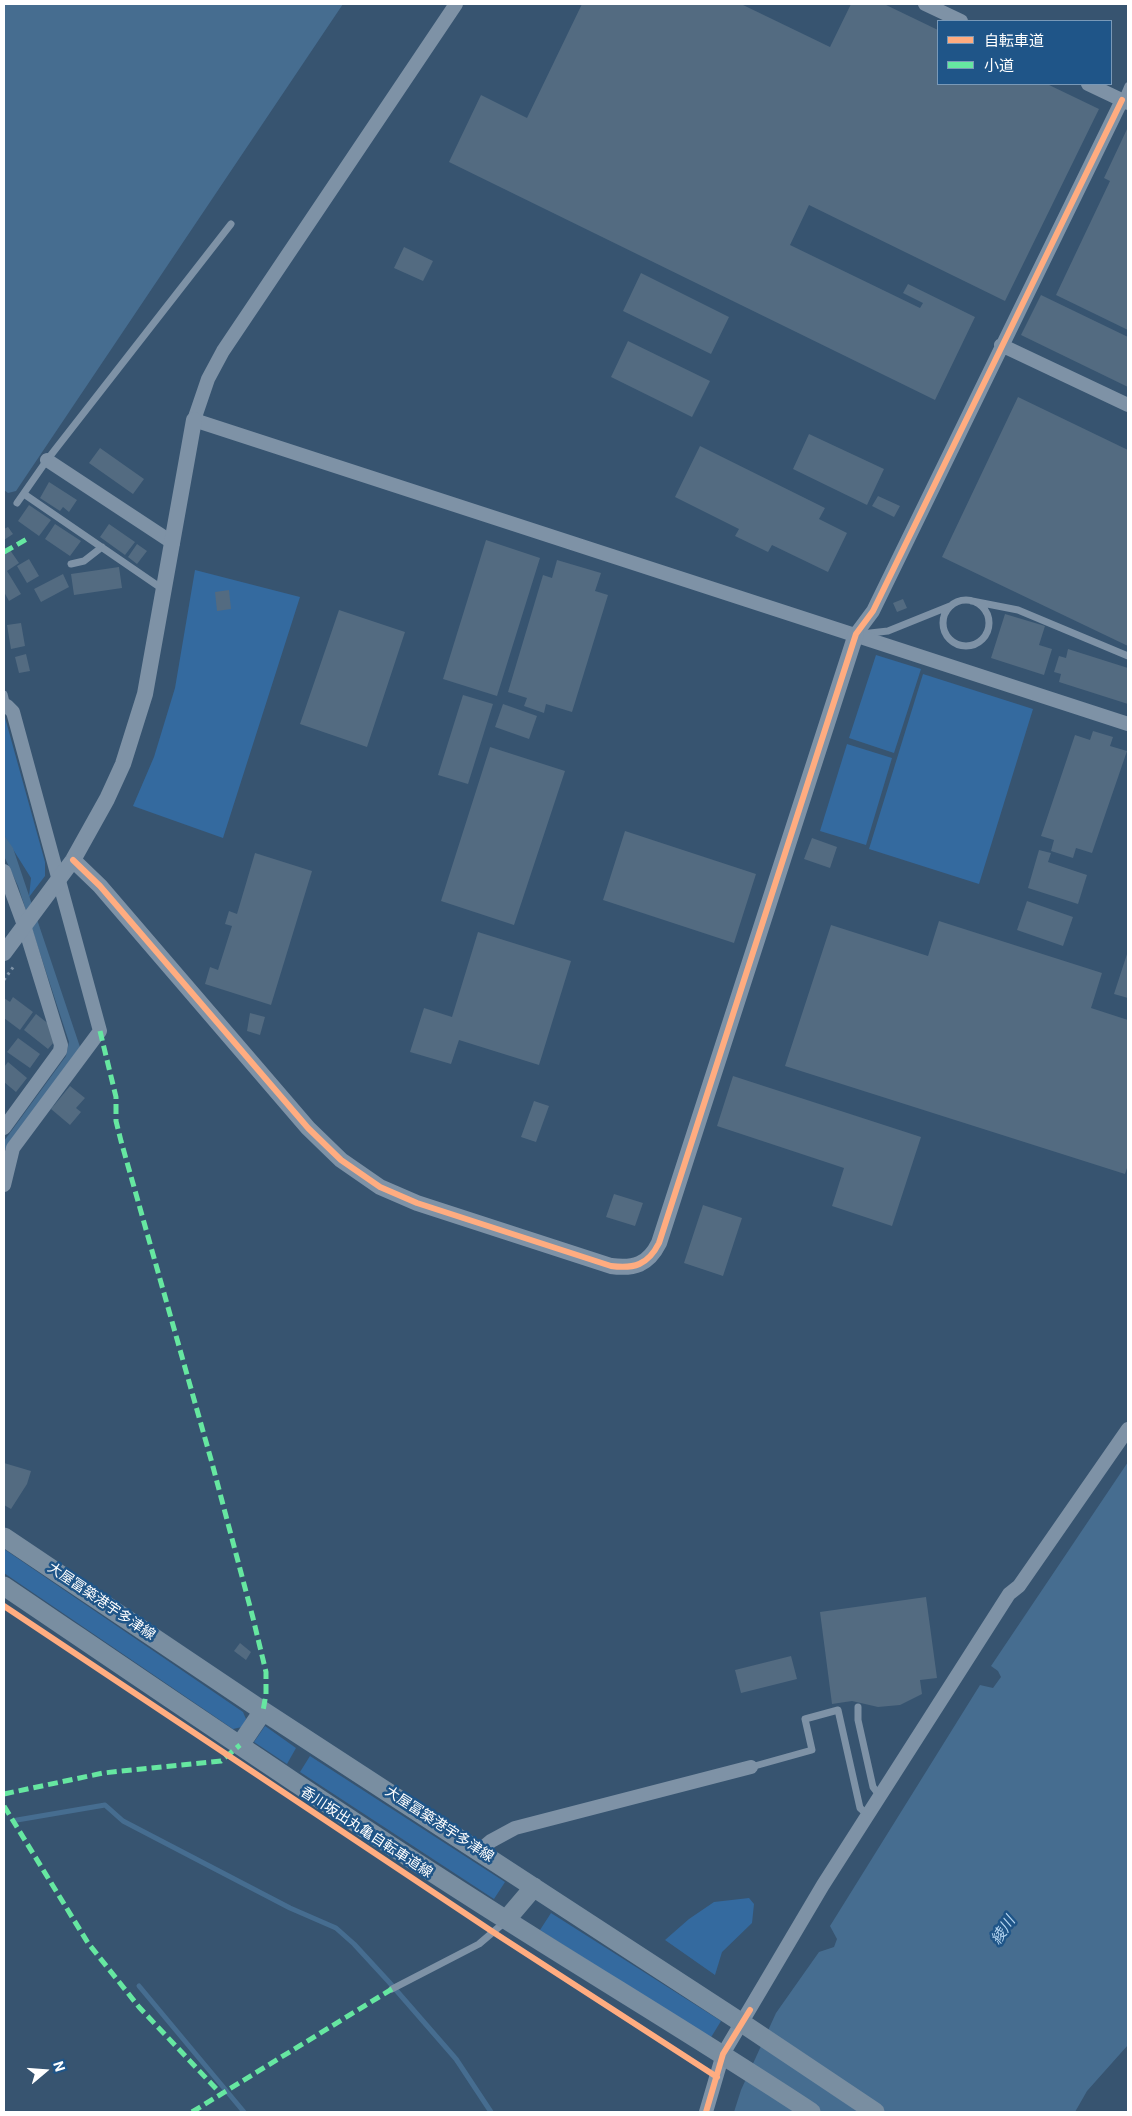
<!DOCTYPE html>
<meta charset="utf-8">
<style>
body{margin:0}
#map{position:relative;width:1132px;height:2116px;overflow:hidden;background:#375470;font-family:Roboto,"Noto Sans JP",sans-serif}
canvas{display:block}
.frame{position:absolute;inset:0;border:5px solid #fff;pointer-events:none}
.legend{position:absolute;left:937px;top:20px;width:175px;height:65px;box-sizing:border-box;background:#1f5588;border:1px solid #7999b8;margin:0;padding:6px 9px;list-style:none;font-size:15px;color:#fff}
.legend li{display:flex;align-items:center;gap:10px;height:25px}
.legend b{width:25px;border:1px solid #7999b8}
.north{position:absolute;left:20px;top:2046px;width:50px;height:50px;-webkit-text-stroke:4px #1f5588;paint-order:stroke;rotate:72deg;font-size:14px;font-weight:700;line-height:20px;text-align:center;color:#fff}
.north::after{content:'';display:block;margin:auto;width:18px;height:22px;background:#fff;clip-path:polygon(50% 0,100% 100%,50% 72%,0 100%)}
</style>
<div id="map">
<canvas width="1132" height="2116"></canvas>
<div class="frame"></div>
<ul class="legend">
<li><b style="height:6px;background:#ffac80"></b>自転車道</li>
<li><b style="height:6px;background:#66e7a1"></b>小道</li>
</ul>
<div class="north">N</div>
</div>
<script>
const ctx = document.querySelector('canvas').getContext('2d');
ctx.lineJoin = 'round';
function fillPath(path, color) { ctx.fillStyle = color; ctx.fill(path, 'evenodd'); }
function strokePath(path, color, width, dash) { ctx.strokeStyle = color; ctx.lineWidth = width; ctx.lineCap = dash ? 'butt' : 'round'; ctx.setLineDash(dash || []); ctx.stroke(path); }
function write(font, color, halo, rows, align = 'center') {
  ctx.font = font + ' Roboto,"Noto Sans JP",sans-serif'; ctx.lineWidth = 5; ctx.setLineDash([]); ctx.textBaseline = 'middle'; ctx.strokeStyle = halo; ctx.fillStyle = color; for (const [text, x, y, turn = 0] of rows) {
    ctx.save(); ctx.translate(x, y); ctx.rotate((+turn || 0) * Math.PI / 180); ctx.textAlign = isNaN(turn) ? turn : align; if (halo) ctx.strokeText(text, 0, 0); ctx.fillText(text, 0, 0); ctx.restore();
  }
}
const green = new Path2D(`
 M195 570 300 597 223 838 133 806 154 757 175 688Z
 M876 655 921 669 894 753 849 738Z
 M923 674 1033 709 979 884 869 849Z
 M4 714 45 862V876L29 897 31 878 4 835Z
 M847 744 892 758 866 845 820 831Z
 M4 1549 243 1712 246 1719 242 1727 233 1729 4 1573Z
 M265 1726 296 1748 287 1764 254 1742Z
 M310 1756 505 1882 494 1899 300 1772Z
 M749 1898 754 1904 752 1923 722 1952 715 1975 665 1940 689 1919 714 1902Z
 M551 1913 721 2021 710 2039 540 1930Z`);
const water = new Path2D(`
 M4 4H343L16 491 8 493 4 490Z
 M4 835 13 848 80 1047 4 1151V1141L66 1056 69 1042 18 886 4 856Z
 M1128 1462V2045L1087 2091 1075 2112H734L741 2090 776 2013 819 1952 834 1947 837 1939 830 1926 980 1685 993 1688 1001 1677 998 1671 991 1666Z`);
const stream = new Path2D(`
 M17 1820 105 1805 123 1821 290 1908 336 1928 354 1944 389 1982 456 2059 491 2112
 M139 1986 244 2112`);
const building = new Path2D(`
 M582 4H741L830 47 851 4H884L938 30V84H1047L1099 109 1005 301 809 205 790 245 920 308 923 303 903 293 908 284 975 317 935 400 449 162 481 95 527 118Z
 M1128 127V330L1056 295 1110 181 1104 178Z
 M404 247 433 261 423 281 394 268Z
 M641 273 729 317 711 354 623 311Z
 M1041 295 1128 337V387L1021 335Z
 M628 341 710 381 692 417 611 377Z
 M1018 397 1128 450V646L942 557Z
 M809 434 884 469 867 505 793 469Z
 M700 446 825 508 819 519 847 533 828 572 772 545 768 552 735 536 739 529 675 497Z
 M100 448 144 479 133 494 89 463Z
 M49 482 77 500 69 512 63 507 60 511 40 498Z
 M878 496 900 506 894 517 872 506Z
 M29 505 51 520 39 536 18 521Z
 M55 524 81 541 70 556 45 539Z
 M109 524 135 542 125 555 100 537Z
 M8 527 13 534 4 540V529Z
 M486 540 540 558 497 696 443 679Z
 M137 544 147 551 137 564 128 557Z
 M10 550 19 563 7 571 21 594 9 601 4 592V554Z
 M29 559 39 576 27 583 17 566Z
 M557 560 601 573 595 591 608 595 572 712 546 704 544 713 524 706 527 698 508 692 543 575 552 578Z
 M119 567 122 588 74 595 71 574Z
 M63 574 69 587 41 602 34 589Z
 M229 590 231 609 217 611 215 592Z
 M903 599 907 608 897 612 893 603Z
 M339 610 405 632 367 747 300 724Z
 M1005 614 1045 626 1039 645 1052 649 1044 675 991 658Z
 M21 623 25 646 11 649 7 625Z
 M1068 649 1128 668V704L1059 682 1061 674 1054 672 1059 656 1066 658Z
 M26 654 30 671 19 673 15 657Z
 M463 695 493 704 468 784 438 775Z
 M503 704 537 716 529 739 495 727Z
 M1093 731 1113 737 1110 746 1127 751 1092 853 1076 848 1073 858 1051 851 1054 840 1041 836 1075 735 1090 740Z
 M490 747 565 771 514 925 441 901Z
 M625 831 756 874 734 943 603 900Z
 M812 838 837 847 830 868 804 859Z
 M1039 850 1051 853 1048 862 1087 875 1078 904 1028 888Z
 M255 853 312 871 271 1005 205 984 210 967 218 970 232 926 225 924 229 911 237 914Z
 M1027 901 1073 917 1063 946 1017 930Z
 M939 921 1102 973 1091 1008 1128 1020V1165L1125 1174 785 1066 831 925 928 956Z
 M478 932 571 961 539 1065 459 1040 451 1064 410 1052 424 1008 452 1017Z
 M1128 951V998L1114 994Z
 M13 997 33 1012 20 1030 4 1018V998L10 1002Z
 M250 1013 265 1017 260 1035 247 1031Z
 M36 1014 50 1025 54 1042 48 1049 24 1030Z
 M18 1038 40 1054 30 1068 7 1052Z
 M8 1062 27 1078 16 1092 4 1082V1067Z
 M733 1076 921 1137 892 1226 832 1206 844 1168 717 1126Z
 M70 1086 85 1098 76 1108 81 1112 70 1125 51 1109Z
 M534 1101 549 1106 536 1142 521 1137Z
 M614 1194 643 1203 635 1226 606 1217Z
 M703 1205 742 1218 723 1276 684 1263Z
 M4 1463 31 1471 27 1484 11 1509 4 1505Z
 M926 1597 937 1678 920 1680 922 1694 900 1705 878 1707 852 1701 832 1704 820 1612Z
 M240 1643 251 1652 246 1660 234 1651Z
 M791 1656 797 1679 741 1693 735 1670Z`);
const path = new Path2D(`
 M4 980 14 966`);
const service = new Path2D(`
 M1122 100 1128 86
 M24 494 164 590
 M17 503 47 460 231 224
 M71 564 84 561 102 547
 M943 623a23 23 0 1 1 46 0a23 23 0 1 1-46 0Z
 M972 601 1018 610 1128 656
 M861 634 888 631 950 606
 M4 694 7 706
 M858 1707V1720L873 1787 880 1796
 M751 1767 812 1750 805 1719 838 1710 860 1808 868 1815
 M392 1989 479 1944 506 1921`);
const minor = new Path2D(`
 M456 4 223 351 208 379 194 420 1128 724
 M925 4 961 21
 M1088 84 1128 103
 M1001 345 1128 405
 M47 460 173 543
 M856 634 873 611 1122 100
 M4 871 24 925 61 1045 60 1051 4 1128
 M4 1185 13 1148 100 1031 13 712 7 706
 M479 1851 491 1841 515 1828 751 1767
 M706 2112 723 2054 823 1885 1009 1594 1019 1586 1128 1429`);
const tertiary = new Path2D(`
 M73 860 100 886 308 1128 341 1160 380 1187 417 1203 611 1266C634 1269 648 1265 659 1243L856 634
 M4 953 73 860 107 799 123 764 145 694 194 420`);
const secondary = new Path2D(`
 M4 1537 263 1711 742 2023 875 2112
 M4 1586C171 1699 337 1813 508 1921 609 1985 711 2046 811 2112
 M240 1745 263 1711
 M506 1920 534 1887`);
const quiet = new Path2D(`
 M4 552 27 539
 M100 1031 116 1097V1121L121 1141 212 1463 253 1618 266 1672V1694L263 1711
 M4 1794 103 1773 221 1761 240 1745
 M4 1806 88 1943 139 2007 222 2095
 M192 2112 392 1989`);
const cycleway = new Path2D(`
 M73 860 100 886 308 1128 341 1160 380 1187 417 1203 611 1266C634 1269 648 1265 659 1243L856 634 873 611 1122 100
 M4 1606 493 1932 717 2077
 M706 2112 723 2054 750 2010`);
const streetNames = [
 ["大屋冨築港宇多津線",101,1602,34],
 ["大屋冨築港宇多津線",439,1825,33],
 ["香川坂出丸亀自転車道線",366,1833,33]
];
const waterNames = [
 ["綾川",1004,1931,-56]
];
fillPath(green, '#346a9f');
fillPath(water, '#466d90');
strokePath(stream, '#466d90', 5);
fillPath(building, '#536b81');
strokePath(path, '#7e92a6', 3, [2.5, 4]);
strokePath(service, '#7e92a6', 7);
strokePath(minor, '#7e92a6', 14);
strokePath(tertiary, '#7e92a6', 16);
strokePath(secondary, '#798ea1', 19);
strokePath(quiet, '#66e7a1', 5, [10, 5]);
strokePath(cycleway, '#ffac80', 6);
write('14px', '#fff', '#1f5588', streetNames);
write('italic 15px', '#b5d6f2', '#1f5588', waterNames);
</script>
